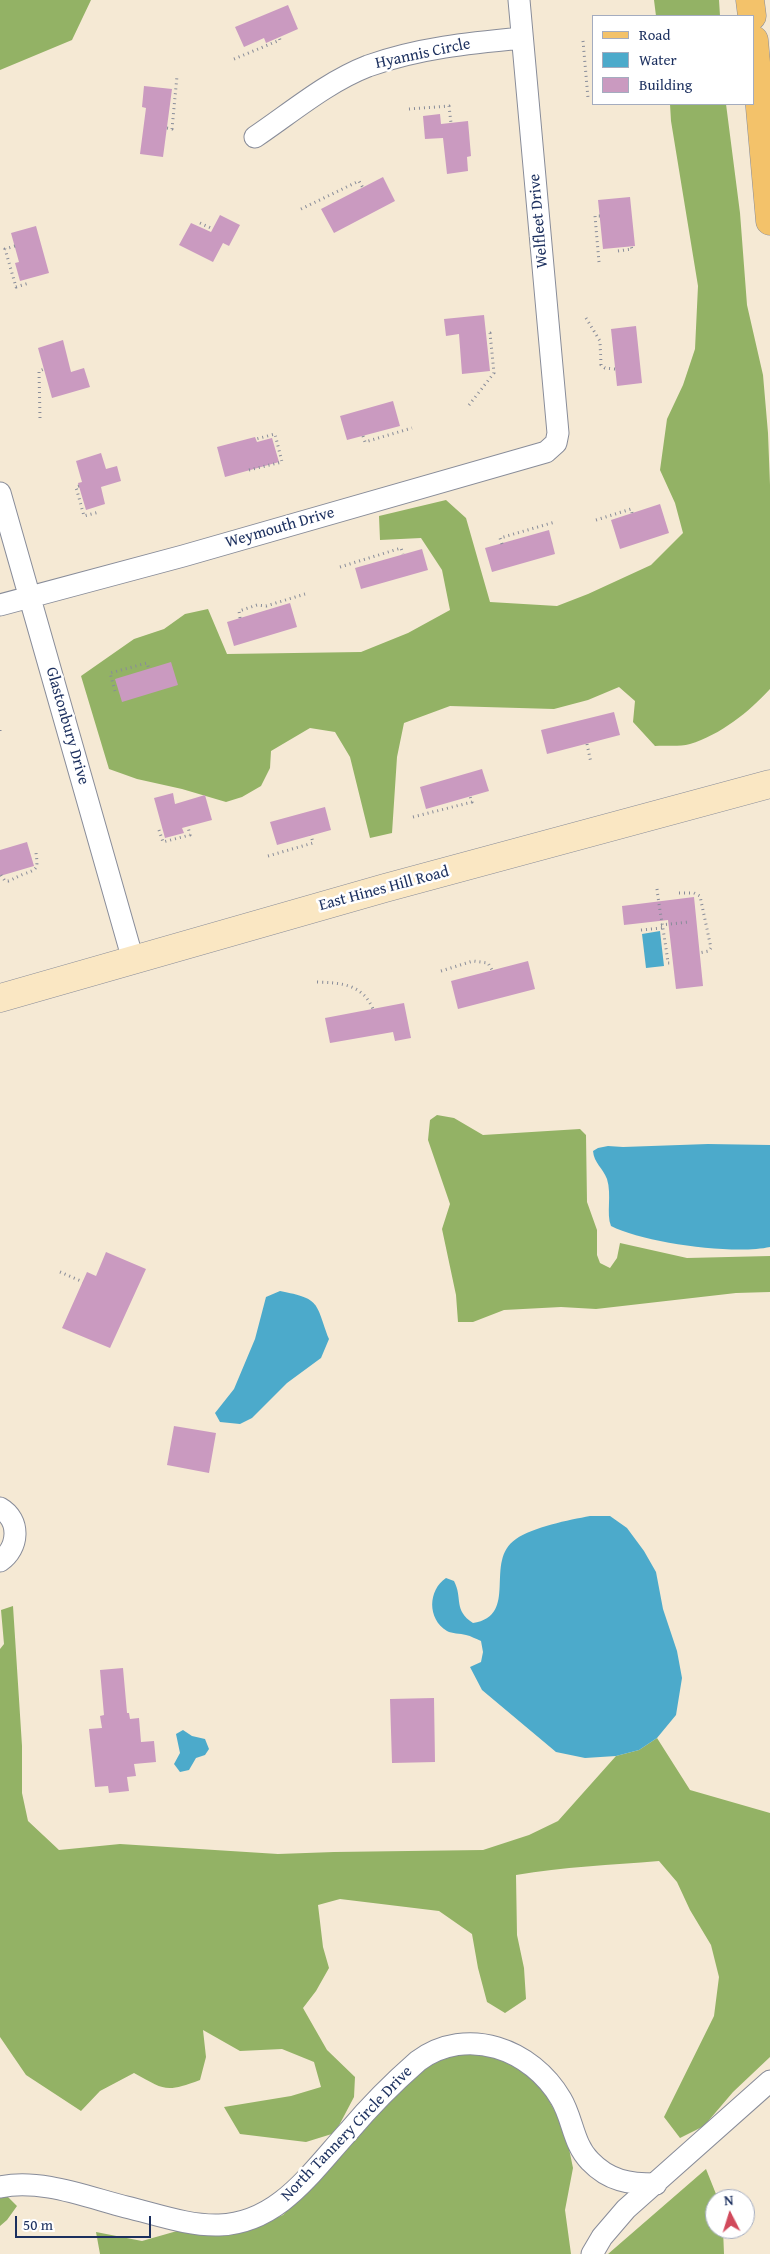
<!DOCTYPE html>
<style>
body{margin:0}
#map{position:relative;width:770px;height:2254px;overflow:hidden;background:#f5e9d4;font-family:"Gentium Book Plus",serif}
canvas{display:block}
.legend{position:absolute;left:592px;top:15px;width:162px;height:90px;box-sizing:border-box;background:#fff;border:1px solid #a4acbf;margin:0;padding:6px 9px;list-style:none;font-size:15px;color:#1b2f5e}
.legend li{display:flex;align-items:center;gap:10px;height:25px}
.legend b{width:25px;border:1px solid #a4acbf}
.north{position:absolute;left:705px;top:2189px;width:50px;height:50px;box-sizing:border-box;background:#fff;border:1px solid #a4acbf;border-radius:50%;rotate:355deg;font-size:14px;font-weight:700;line-height:20px;text-align:center;color:#1b2f5e}
.north::after{content:'';display:block;margin:auto;width:18px;height:22px;background:#d1495b;clip-path:polygon(50% 0,100% 100%,50% 72%,0 100%)}
.scale{position:absolute;left:15px;top:2216px;width:136px;height:22px;box-sizing:border-box;border:2px solid #1b2f5e;border-top:0;padding-left:6px;font-size:15px;line-height:18px;white-space:nowrap;color:#1b2f5e;-webkit-text-stroke:4px #fff;paint-order:stroke}
</style>
<div id="map">
<canvas width="770" height="2254"></canvas>
<ul class="legend">
<li><b style="height:6px;background:#f3c26a"></b>Road</li>
<li><b style="height:14px;background:#4caacb"></b>Water</li>
<li><b style="height:14px;background:#ca9ac0"></b>Building</li>
</ul>
<div class="north">N</div>
<div class="scale">50 m</div>
</div>
<script>
const ctx = document.querySelector('canvas').getContext('2d');
ctx.lineJoin = 'round';
function fillPath(path, color) { ctx.fillStyle = color; ctx.fill(path, 'evenodd'); }
function strokePath(path, color, width, dash) { ctx.strokeStyle = color; ctx.lineWidth = width; ctx.lineCap = dash ? 'butt' : 'round'; ctx.setLineDash(dash || []); ctx.stroke(path); }
function write(font, color, halo, rows, align = 'center') {
  ctx.font = font + ' "Gentium Book Plus",serif'; ctx.lineWidth = 5; ctx.setLineDash([]); ctx.textBaseline = 'middle'; ctx.strokeStyle = halo; ctx.fillStyle = color; for (const [text, x, y, turn = 0] of rows) {
    ctx.save(); ctx.translate(x, y); ctx.rotate((+turn || 0) * Math.PI / 180); ctx.textAlign = isNaN(turn) ? turn : align; if (halo) ctx.strokeText(text, 0, 0); ctx.fillText(text, 0, 0); ctx.restore();
  }
}
const forest = new Path2D(`
 M0 0H91L72 40 0 70Z
 M654 0H719L720 16H656Z
 M670 104H726L740 213 747 305 763 375 768 433 770 485V689C749 712 720 735 690 744 679 747 666 745 655 746L633 722 635 701 619 687 588 700 554 709 450 706 404 723 397 757 392 833 370 838 350 757 335 732 310 728 271 751 270 768 261 786 242 797 226 802 182 789 137 779 109 769 81 676 134 639 164 629 185 614 208 609 227 654 361 652 408 633 450 610 442 570 421 538 380 540 379 516 446 500 466 518 490 602 557 606 588 594 651 565 683 533 675 503 660 470 667 419 683 385 695 349 698 286 671 121Z
 M437 1115 454 1118 483 1135 580 1129 586 1135 587 1202 597 1230V1255L600 1263 610 1268 617 1258 620 1243 687 1258 770 1256V1292L736 1293 596 1309 561 1307 504 1310 473 1322H458L456 1295 442 1229 450 1204 428 1140 430 1120Z
 M13 1606 22 1746V1793L28 1821 59 1850 120 1844 278 1854 334 1852 483 1850 529 1835 558 1821 616 1756 639 1750 657 1738 690 1790 770 1813V2057L733 2092 704 2126 680 2138 664 2117 714 2016 719 1977 711 1945 690 1910 677 1882 659 1861C611 1865 563 1867 516 1875L517 1935 524 1968 526 1999 505 2013 487 2002 478 1968 472 1934 439 1911 340 1899 318 1905 323 1947 329 1968 316 1991 303 2008 327 2050 355 2077 354 2097 335 2133 306 2142 240 2134 224 2107 291 2096 321 2087 314 2062 282 2049 240 2051 203 2030 206 2057 200 2080C165 2093 165 2090 134 2073L100 2091 81 2111 26 2075 0 2037V1649L4 1644 1 1610Z
 M466 2051 498 2053 522 2066 543 2090 565 2129 573 2168 565 2210 571 2254H100L96 2232 142 2241 177 2231 248 2230 283 2215 359 2131 428 2060Z
 M706 2169 718 2199H715V2229H723L724 2254H608Z
 M6 2195 17 2206 7 2220 0 2226V2197Z`);
const water = new Path2D(`
 M660 931 664 966 646 968 642 934Z
 M708 1144 770 1145V1247C733 1255 644 1243 611 1226 606 1214 612 1195 607 1179 603 1168 594 1163 593 1151L598 1148 608 1146 623 1147Z
 M280 1291C321 1299 315 1302 329 1339L321 1358 287 1383 252 1418 240 1424 220 1422 215 1413 234 1389 255 1339 266 1297Z
 M590 1516H610L627 1528 644 1551 656 1572 663 1609 677 1651 682 1678 676 1715 657 1738 639 1750 616 1756 585 1758 556 1752 482 1690 470 1667 481 1662 483 1652 481 1641C476 1639 471 1636 466 1635 460 1633 452 1634 447 1631 427 1619 428 1590 446 1578L454 1581C463 1598 453 1610 473 1623 520 1616 483 1561 516 1539 533 1527 569 1520 590 1516Z
 M183 1730 192 1736 205 1739 209 1749 205 1755 196 1758 189 1770 180 1772 174 1764 180 1753 176 1734Z`);
const building = new Path2D(`
 M288 5 298 29 266 43 264 38 244 47 235 27Z
 M144 86 172 89 163 157 140 154 146 108 142 107Z
 M440 114 441 124 468 121 471 156 467 157 468 171 447 174 443 138 425 139 423 116Z
 M383 177 395 201 334 233 321 209Z
 M630 197 635 246 603 249 598 200Z
 M220 215 240 225 229 246 223 243 213 262 179 245 191 223 211 232Z
 M36 226 49 273 20 281 15 263 19 262 11 233Z
 M484 315 490 371 462 374 459 334 446 336 444 319Z
 M636 326 642 383 617 386 611 329Z
 M63 340 71 372 84 368 90 387 52 398 38 348Z
 M393 401 400 426 347 440 340 416Z
 M255 437 257 442 272 438 279 462 225 477 217 447Z
 M101 453 106 469 117 466 121 481 101 487 105 504 86 510 78 483 82 482 76 461Z
 M660 504 669 533 620 549 611 520Z
 M549 530 555 554 492 572 485 548Z
 M422 549 428 570 361 589 355 568Z
 M290 603 297 627 234 646 227 622Z
 M171 662 178 685 122 702 115 679Z
 M614 712 620 735 547 754 541 730Z
 M482 769 489 791 426 809 420 787Z
 M173 793 175 804 205 795 212 820 182 828 184 833 165 838 154 798Z
 M325 807 331 830 277 845 270 822Z
 M27 842 34 866 0 876V850Z
 M694 897 703 986 676 989 668 920 624 925 622 906Z
 M528 961 535 989 458 1009 451 981Z
 M404 1003 411 1038 395 1041 393 1032 330 1043 325 1018Z
 M106 1252 146 1269 110 1348 62 1328 87 1272 96 1276Z
 M174 1426 216 1433 209 1473 167 1465Z
 M123 1668 127 1713H129L130 1719 139 1718 141 1742 154 1741 156 1762 134 1764 136 1776 127 1777 129 1791 109 1793 108 1786 95 1787 89 1729 102 1728 100 1716 104 1715 100 1670Z
 M434 1698 435 1762 392 1763 390 1699Z`);
const path = new Path2D(`
 M583 41 588 98H590
 M234 59 280 40 279 37
 M409 109 449 106 451 123
 M167 128 172 129 177 76
 M301 209 359 181 363 188
 M200 223 213 229
 M15 246 5 249 16 287 29 283
 M618 251 632 249 631 246
 M599 262 595 216H600
 M586 318 600 341 601 365 605 368 615 369
 M469 405 494 373 490 333H486
 M40 418 39 371 44 369
 M363 436 365 442 412 428
 M249 470 282 462 275 434 256 439
 M79 486 76 487 84 516 99 512
 M596 520 631 509 632 513
 M502 544 500 538 555 522
 M340 567 401 548 403 554
 M240 618 239 611 257 605 266 606 305 594
 M115 691 110 673 147 663 149 669
 M0 730V733
 M587 744 591 763
 M413 817 472 802 470 796
 M159 830 163 842 190 835 188 827
 M268 856 313 843 311 835
 M1 875 5 881H8C14 879 18 876 24 874 38 869 38 868 36 853
 M657 889C660 914 665 938 668 963H673
 M679 893H694L700 896 711 948 709 951 699 953
 M661 925 689 922
 M641 930 662 928
 M441 971 473 961 488 963 492 970
 M317 982C342 983 362 984 373 1009
 M60 1272 83 1282`);
const street = new Path2D(`
 M255 137C292 112 327 82 368 66 418 48 470 43 522 38
 M0 493 133 960
 M0 605 183 556 546 452 556 443 558 433 519 0
 M0 1508C21 1520 19 1548 0 1561
 M0 2187C39 2178 87 2197 126 2207 156 2214 188 2226 219 2225 279 2223 312 2171 349 2131 370 2106 394 2082 418 2061 467 2025 532 2049 561 2099 573 2119 573 2144 590 2161 609 2181 629 2184 656 2184
 M592 2254 602 2237 626 2209 770 2081`);
const secondary = new Path2D(`
 M0 998 385 888 770 784`);
const primary = new Path2D(`
 M750 0 752 16
 M754 40 770 221`);
const streetNames = [
 ["Hyannis Circle",423,54,-12],
 ["Welfleet Drive",539,221,-95],
 ["Weymouth Drive",280,528,-16],
 ["Glastonbury Drive",67,726,74],
 ["East Hines Hill Road",384,889,-15],
 ["North Tannery Circle Drive",347,2134,-46]
];
fillPath(forest, '#93b265');
fillPath(water, '#4caacb');
fillPath(building, '#ca9ac0');
strokePath(street, '#888c99', 23);
strokePath(secondary, '#888c99', 29);
strokePath(primary, '#888c99', 29);
strokePath(path, '#888c99', 3, [1, 4]);
strokePath(street, '#fff', 21);
strokePath(secondary, '#fae7c3', 28);
strokePath(primary, '#f3c26a', 28);
write('16px', '#1b2f5e', '#fff', streetNames);
</script>
